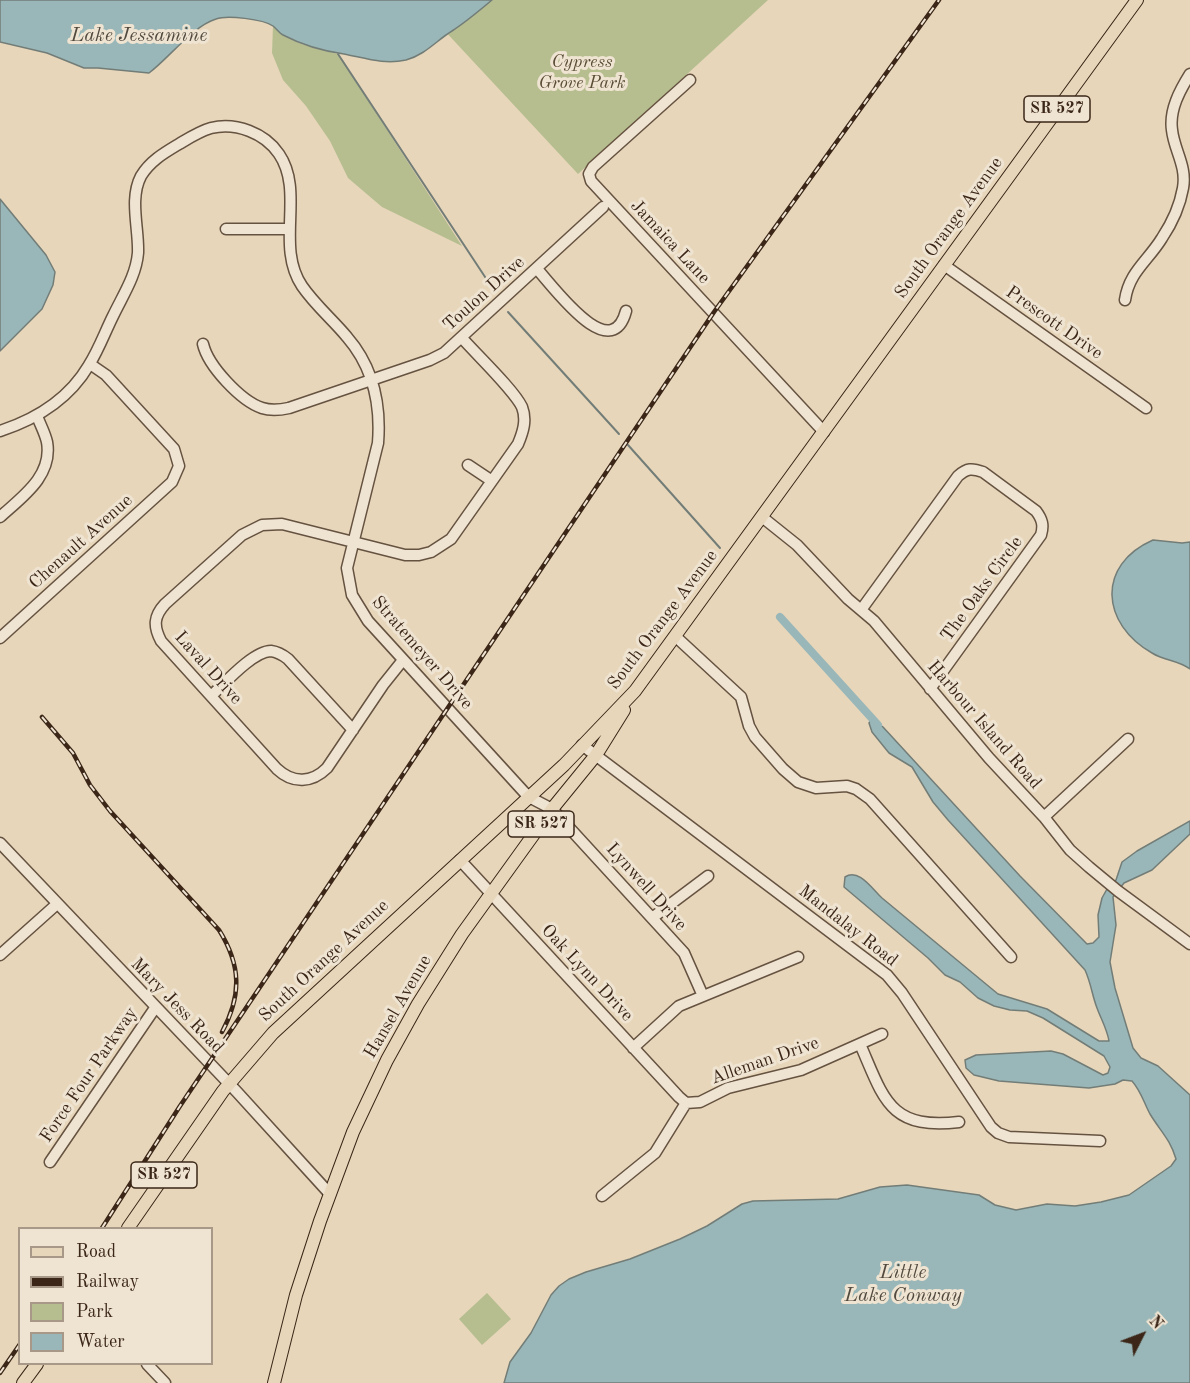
<!DOCTYPE html>
<style>
body{margin:0}
#map{position:relative;width:1190px;height:1383px;overflow:hidden;background:#e7d6ba;font-family:"Old Standard TT",serif}
canvas{display:block}
.legend{position:absolute;left:18px;top:1227px;width:195px;height:138px;box-sizing:border-box;background:#efe4d2;border:2px solid #a79887;margin:0;padding:8px 10px;list-style:none;font-size:18px;color:#3b2617}
.legend li{display:flex;align-items:center;gap:12px;height:30px}
.legend b{width:30px;border:2px solid #a79887}
.north{position:absolute;left:1112px;top:1305px;width:60px;height:60px;-webkit-text-stroke:4px #efe4d2;paint-order:stroke;rotate:48deg;font-size:16px;font-weight:700;line-height:24px;text-align:center;color:#3b2617}
.north::after{content:'';display:block;margin:auto;width:21px;height:27px;background:#3b2617;clip-path:polygon(50% 0,100% 100%,50% 72%,0 100%)}
</style>
<div id="map">
<canvas width="1190" height="1383"></canvas>
<ul class="legend">
<li><b style="height:8px;background:#e7d6ba"></b>Road</li>
<li><b style="height:8px;background:#3b2617"></b>Railway</li>
<li><b style="height:16px;background:#b6be90"></b>Park</li>
<li><b style="height:16px;background:#99b7b8"></b>Water</li>
</ul>
<div class="north">N</div>
</div>
<script>
const ctx = document.querySelector('canvas').getContext('2d');
ctx.lineJoin = 'round';
function fillPath(path, color) { ctx.fillStyle = color; ctx.fill(path, 'evenodd'); }
function strokePath(path, color, width, dash) { ctx.strokeStyle = color; ctx.lineWidth = width; ctx.lineCap = dash ? 'butt' : 'round'; ctx.setLineDash(dash || []); ctx.stroke(path); }
function write(font, color, halo, rows, align = 'center') {
  ctx.font = font + ' "Old Standard TT",serif'; ctx.lineWidth = 6; ctx.setLineDash([]); ctx.textBaseline = 'middle'; ctx.strokeStyle = halo; ctx.fillStyle = color; for (const [text, x, y, turn = 0] of rows) {
    ctx.save(); ctx.translate(x, y); ctx.rotate((+turn || 0) * Math.PI / 180); ctx.textAlign = isNaN(turn) ? turn : align; if (halo) ctx.strokeText(text, 0, 0); ctx.fillText(text, 0, 0); ctx.restore();
  }
}
const green = new Path2D(`
 M416 0H768L578 174Z
 M273 25C289 44 315 48 338 54L462 246 382 207 348 178 330 141 306 106 283 80 272 53Z
 M487 1293 511 1319 482 1345 459 1319Z`);
const water = new Path2D(`
 M0 0H492C479 11 466 22 452 31 437 40 425 55 406 60 384 65 365 58 344 54 323 51 302 45 283 35 279 33 277 29 273 26 263 19 227 15 216 19 193 26 169 58 149 73L98 68H84L47 53 0 42Z
 M0 199 46 255 55 272 53 285 42 309 0 351Z
 M1153 540 1182 543 1190 542V669C1178 660 1165 661 1152 653 1101 624 1096 565 1153 540Z
 M872 719 883 727 1020 876 1087 944 1093 943 1099 937 1098 915 1102 898 1107 889 1116 880 1122 862 1137 851 1190 821V834L1152 870 1124 883 1113 897 1116 925 1110 962 1115 988 1133 1048 1141 1058 1158 1066 1190 1095V1383H504L510 1362 531 1333 551 1295 559 1286 569 1279 586 1272 630 1259 680 1239 707 1226 742 1204 753 1201 838 1199 880 1187 907 1185 979 1195 995 1205 1016 1210 1047 1204 1075 1206 1101 1202 1129 1195 1171 1166 1176 1159C1170 1139 1161 1132 1150 1114 1144 1103 1141 1091 1132 1081L1123 1080 1115 1084 1089 1088 999 1081 974 1075 966 1068 965 1060 976 1055 1051 1051 1063 1054 1103 1075 1108 1073 1110 1067 1104 1056 1043 1018 1027 1011 1010 1010 994 1006 978 998 960 982 945 975 928 958 844 887 845 877C859 868 872 889 882 898L998 994 1047 1009 1099 1041H1109C1107 1029 1101 1019 1097 1008 1092 995 1091 983 1085 970L948 820 933 802 912 767 889 753 872 732 869 723Z`);
const stream = new Path2D(`
 M338 54 493 289
 M508 312 619 434
 M628 445 720 548`);
const canal = new Path2D(`
 M780 617 878 725`);
const minor = new Path2D(`
 M690 80 593 167 589 174 591 181 824 432
 M226 229H289
 M944 265 1146 408
 M537 269C553 286 611 367 626 311
 M1125 300C1129 272 1148 261 1162 238 1172 223 1180 205 1183 188 1187 166 1174 150 1172 130 1169 110 1180 90 1190 74
 M203 344C208 366 241 401 262 408 271 411 280 410 289 408L430 360 444 353 603 207
 M0 431C37 419 69 399 89 365 99 349 105 332 113 316 123 295 136 276 138 253 139 228 129 199 141 176 150 161 164 153 179 144 189 138 200 131 211 128 236 122 265 133 279 154 305 192 275 246 302 286 315 305 333 320 347 337 373 367 381 405 378 443L347 568 352 595 368 621 524 792 529 797 552 809 684 953 703 996
 M468 465 492 481
 M0 517C22 497 53 476 47 442 45 433 40 424 37 416
 M762 517 797 545 848 599 874 621 989 758 1044 817 1070 850 1089 867 1118 891 1190 944
 M861 610 958 476C967 468 972 468 983 472L1036 511C1042 519 1044 525 1041 535L930 689
 M675 636 741 697 749 726 755 737 783 769 798 782 816 788 847 786 856 789 870 799 1011 957
 M0 638 172 482 179 466 174 449 106 375 90 364
 M403 660 383 685 327 768C312 783 293 784 277 769L161 641C153 626 154 616 165 604L242 535 262 525 282 524 405 555H419L431 552 451 539 518 444C523 432 527 420 522 407 514 390 476 354 462 338
 M211 696C224 684 253 651 271 651 278 652 283 655 288 659L353 730
 M582 745 887 975 902 993 991 1127 998 1133 1009 1137 1100 1141
 M1044 817 1128 739
 M0 843 237 1092 329 1193
 M460 860 679 1097 686 1103 700 1102 728 1088 801 1070 882 1034
 M652 918 708 876
 M0 955 57 904
 M860 1044C884 1099 889 1130 959 1122
 M633 1048 679 1006 798 957
 M50 1162 155 1008
 M602 1196 655 1153 686 1103
 M147 1364 165 1383`);
const major = new Path2D(`
 M128 1228 223 1091 273 1033 564 765 635 691 1137 0
 M23 1383 37 1364
 M274 1383 296 1295 320 1221 353 1132 387 1060 418 1004 462 934 552 809 596 755 624 710`);
const rail = new Path2D(`
 M42 717 73 753 90 785 110 811 219 930C241 965 242 995 222 1032
 M102 1228 180 1106 714 312 939 0
 M0 1373 20 1344`);
const shields = [
 [1057,109,66],
 [541,824,66],
 [164,1175,66]
];
const shieldNames = [
 ["SR 527",1057,109],
 ["SR 527",541,824],
 ["SR 527",164,1175]
];
const parkNames = [
 ["Cypress",582,62],
 ["Grove Park",582,83]
];
const streetNames = [
 ["South Orange Avenue",949,228,-54],
 ["Jamaica Lane",670,242,47],
 ["Toulon Drive",484,294,-42],
 ["Prescott Drive",1054,323,35],
 ["Chenault Avenue",81,542,-42],
 ["The Oaks Circle",982,589,-54],
 ["South Orange Avenue",663,620,-53],
 ["Stratemeyer Drive",422,653,49],
 ["Laval Drive",208,668,48],
 ["Harbour Island Road",984,725,49],
 ["Lynwell Drive",646,887,48],
 ["Mandalay Road",848,926,38],
 ["South Orange Avenue",324,961,-43],
 ["Oak Lynn Drive",587,973,47],
 ["Mary Jess Road",177,1006,46],
 ["Hansel Avenue",398,1007,-60],
 ["Alleman Drive",765,1061,-19],
 ["Force Four Parkway",89,1075,-56]
];
const waterNames = [
 ["Lake Jessamine",139,36],
 ["Little",903,1273],
 ["Lake Conway",903,1296]
];
fillPath(green, '#b6be90');
fillPath(water, '#99b7b8');
strokePath(water, '#737d78', 1.5);
strokePath(stream, '#737d78', 2);
strokePath(canal, '#99b7b8', 8);
strokePath(minor, '#665240', 13);
strokePath(major, '#3b2617', 14);
strokePath(minor, '#efe4d2', 10);
strokePath(major, '#e7d6ba', 12);
strokePath(rail, '#3b2617', 4.5);
strokePath(rail, '#efe4d2', 2, [7]);
for (const [x, y, w] of shields) { const box = new Path2D(); box.roundRect(x - w / 2, y - 13, w, 26, 4.5); ctx.fillStyle = '#efe4d2'; ctx.fill(box); strokePath(box, '#3b2617', 1.5); }
write('bold 16px', '#3b2617', null, shieldNames);
write('italic 18px', '#5a4c35', '#efe4d2', parkNames);
write('18px', '#3b2617', '#efe4d2', streetNames);
write('italic 20px', '#524a3f', '#efe4d2', waterNames);
</script>
